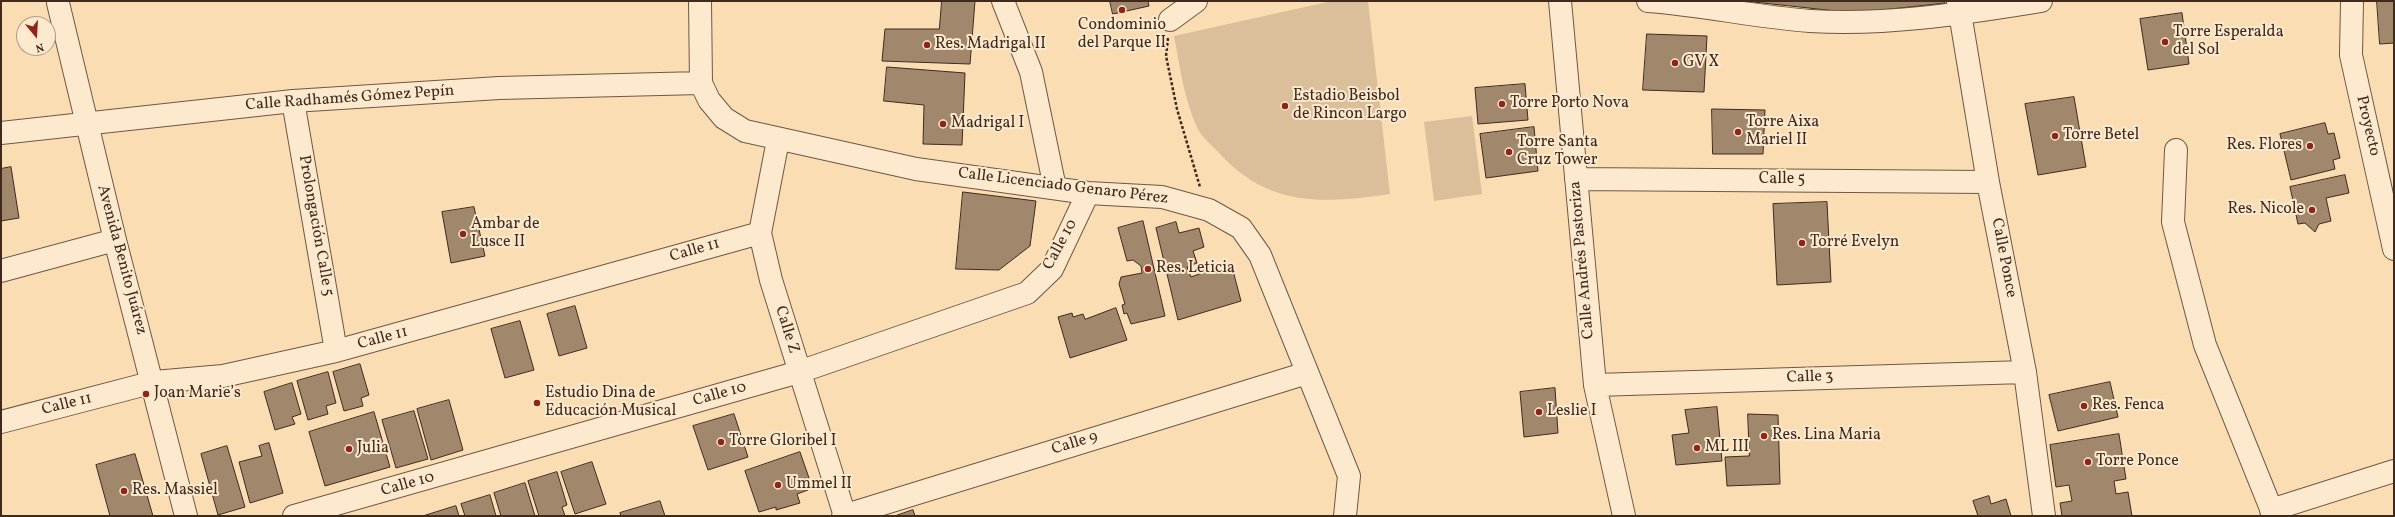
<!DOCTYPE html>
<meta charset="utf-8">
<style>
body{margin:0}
#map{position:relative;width:2395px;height:517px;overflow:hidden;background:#fbddb4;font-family:Vollkorn,serif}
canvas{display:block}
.frame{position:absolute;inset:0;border:2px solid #402a1e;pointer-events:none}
.north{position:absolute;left:16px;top:16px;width:40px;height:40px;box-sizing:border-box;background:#fce9ce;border:1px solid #b19d88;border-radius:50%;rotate:162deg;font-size:11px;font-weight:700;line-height:16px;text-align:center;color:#402a1e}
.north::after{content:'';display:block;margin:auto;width:14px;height:18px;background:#8f2418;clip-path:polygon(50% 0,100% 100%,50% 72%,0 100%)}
</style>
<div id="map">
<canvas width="2395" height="517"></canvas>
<div class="frame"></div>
<div class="north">N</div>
</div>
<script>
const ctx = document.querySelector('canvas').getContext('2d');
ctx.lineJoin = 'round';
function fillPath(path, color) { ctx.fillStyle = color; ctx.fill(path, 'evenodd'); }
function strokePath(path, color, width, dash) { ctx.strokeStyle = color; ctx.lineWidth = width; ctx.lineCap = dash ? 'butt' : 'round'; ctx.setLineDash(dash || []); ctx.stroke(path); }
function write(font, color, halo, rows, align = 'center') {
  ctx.font = font + ' Vollkorn,serif'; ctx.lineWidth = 4; ctx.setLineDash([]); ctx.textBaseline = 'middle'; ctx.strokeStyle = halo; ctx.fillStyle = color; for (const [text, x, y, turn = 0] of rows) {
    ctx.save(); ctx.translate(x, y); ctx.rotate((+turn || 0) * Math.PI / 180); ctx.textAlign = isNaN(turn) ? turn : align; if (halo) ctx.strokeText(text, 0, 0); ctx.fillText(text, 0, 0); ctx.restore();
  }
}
const green = new Path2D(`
 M1332 1H1368L1390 194C1322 204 1268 207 1219 153 1212 145 1201 137 1197 127 1184 99 1180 67 1174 36Z
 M1472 116 1482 194 1434 201 1424 122Z`);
const building = new Path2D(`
 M942 1H975L970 64 882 61 885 29H939Z
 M1110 1H1148L1149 6 1113 14Z
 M1745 1H1944L1945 3 1855 13Z
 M2377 1H2394V43L2380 44Z
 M2182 13 2189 64 2148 70 2140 19Z
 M1647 34 1707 36 1704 92 1643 90Z
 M887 67 965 73 962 145 923 144 924 105 884 101Z
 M1525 84 1528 120 1478 124 1475 88Z
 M2074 97 2086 167 2038 175 2025 104Z
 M1712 109 1765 110 1763 154H1713Z
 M2325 123 2328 134 2334 133 2340 158 2333 160 2335 169 2291 180 2280 134Z
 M1534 127 1538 171 1486 178 1480 134Z
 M11 167 19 218 1 221V169Z
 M2345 175 2349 193 2326 198 2331 221 2319 224 2315 232 2305 223 2298 224 2290 187Z
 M963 192 1036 201 1030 246 999 270 956 269Z
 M1827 202 1831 282 1777 285 1773 204Z
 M474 207 485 256 451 263 442 212Z
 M1143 221 1165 316 1131 324 1127 313 1124 314 1122 305 1125 304 1119 284 1121 277 1142 273 1141 266 1133 260 1127 261 1118 228Z
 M1176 222 1179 233 1199 228 1204 247 1193 251 1197 263 1187 267 1191 277 1213 269 1223 274 1220 265 1231 263 1241 301 1178 320 1156 228Z
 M575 306 587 348 559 356 547 314Z
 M1116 308 1127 340 1070 358 1058 317 1072 313 1073 317 1083 314 1085 319Z
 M520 321 534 370 505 378 491 329Z
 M360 364 369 395 361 398 363 406 344 411 333 372Z
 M328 372 336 403 326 406 328 414 308 420 297 381Z
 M2110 382 2118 417 2058 431 2049 395Z
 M292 383 301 414 292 417 295 424 275 430 264 392Z
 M1555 388 1558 433 1524 437 1520 392Z
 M449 400 463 450 431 460 417 409Z
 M1717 407 1722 461 1676 465 1672 435 1689 433 1685 410Z
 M414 411 428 459 396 468 382 420Z
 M374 412 390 467 325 486 309 432Z
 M734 414 748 457 708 470 693 426Z
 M1748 414 1778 415 1780 484 1727 486 1725 457 1749 456Z
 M2119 434 2126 479 2114 481 2116 494 2128 492 2132 516H2062L2060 503 2072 501 2069 485 2056 487 2050 445Z
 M269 443 283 493 250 503 239 462 262 456 259 446Z
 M227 446 245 507 218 515 201 454Z
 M800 452 809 478 805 479 808 490 797 494 800 503 776 510V507L759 512 745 471Z
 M135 454 153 516H110L96 465Z
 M592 462 606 504 575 514 561 472Z
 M557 472 567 505 562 507 565 516H539L528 481Z
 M525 483 535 516H501L494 493Z
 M490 495 496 516H465L461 504Z
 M1989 496 1991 504 2006 499 2011 516H1978L1973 501Z
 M660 501 665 516H621L620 513Z
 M456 506 459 516H423Z
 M913 510 915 516H895Z`);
const path = new Path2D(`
 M1168 38 1166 56 1177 109 1200 187`);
const minor = new Path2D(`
 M700 1 701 83 709 100 724 118 745 131 916 169 1088 193 1162 197 1209 210 1241 228 1260 255 1349 476 1345 516
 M1003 1 1031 72 1055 188
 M1560 1 1595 385 1624 516
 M1648 1C1702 5 1756 17 1810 21 1888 26 1965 13 2041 1
 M1958 1 1988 182 2025 372 2044 516
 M2352 1 2351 55 2394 249
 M58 3 115 240 186 516
 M1170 20 1196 1
 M293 101 336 351
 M1 133 293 101 499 88 701 83
 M778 140 760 233 771 280 845 516
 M2176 150 2173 222 2205 345 2274 516
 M1576 179 1988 182
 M1 271 115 240
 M1595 385 2025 372
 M1 422 154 382 223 376 336 351 760 233
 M2271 510 2394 471
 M294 516 799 372 1027 293 1052 269 1088 193
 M843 516 1307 373`);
const markers = [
 [1122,10,4,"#8f2418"],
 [2165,42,4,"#8f2418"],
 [927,45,4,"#8f2418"],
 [1675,63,4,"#8f2418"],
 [1502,104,4,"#8f2418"],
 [1285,106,4,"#8f2418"],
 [943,124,4,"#8f2418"],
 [1738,132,4,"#8f2418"],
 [2055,136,4,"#8f2418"],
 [2310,146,4,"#8f2418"],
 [1509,152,4,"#8f2418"],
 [2312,210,4,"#8f2418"],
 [463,234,4,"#8f2418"],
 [1802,243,4,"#8f2418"],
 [1148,269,4,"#8f2418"],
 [146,394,4,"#8f2418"],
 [537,403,4,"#8f2418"],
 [2084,406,4,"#8f2418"],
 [1539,412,4,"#8f2418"],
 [1764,436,4,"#8f2418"],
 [721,442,4,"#8f2418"],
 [1697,448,4,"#8f2418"],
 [349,449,4,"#8f2418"],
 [2088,462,4,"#8f2418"],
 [778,485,4,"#8f2418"],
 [124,491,4,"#8f2418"]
];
const poiNames = [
 ["Condominio",1122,26,"center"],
 ["del Parque II",1122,44,"center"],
 ["Torre Esperalda",2173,33],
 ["del Sol",2173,51],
 ["Res. Madrigal II",935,45],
 ["GV X",1683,63],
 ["Estadio Beisbol",1293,97],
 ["de Rincon Largo",1293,115],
 ["Torre Porto Nova",1510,104],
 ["Torre Aixa",1746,123],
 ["Mariel II",1746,141],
 ["Madrigal I",951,124],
 ["Torre Betel",2063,136],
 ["Torre Santa",1517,143],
 ["Cruz Tower",1517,161],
 ["Res. Flores",2302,146,"right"],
 ["Res. Nicole",2304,210,"right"],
 ["Ambar de",471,225],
 ["Lusce II",471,243],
 ["Torré Evelyn",1810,243],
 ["Res. Leticia",1156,269],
 ["Joan Marie’s",154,394],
 ["Estudio Dina de",545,394],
 ["Educación Musical",545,412],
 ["Res. Fenca",2092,406],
 ["Leslie I",1547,412],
 ["Res. Lina Maria",1772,436],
 ["Torre Gloribel I",729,442],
 ["ML III",1705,448],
 ["Julia",357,449],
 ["Torre Ponce",2096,462],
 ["Ummel II",786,485],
 ["Res. Massiel",132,491]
];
const streetNames = [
 ["Calle Radhamés Gómez Pepín",350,99,-4],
 ["Proyecto",2367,126,77],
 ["Calle 5",1782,180],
 ["Calle Licenciado Genaro Pérez",1063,187,7],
 ["Prolongación Calle 5",315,226,80],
 ["Calle 10",1061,245,-62],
 ["Calle 11",695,251,-16],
 ["Calle Ponce",2003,258,79],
 ["Avenida Benito Juárez",121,260,75],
 ["Calle Andrés Pastoriza",1583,260,-95],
 ["Calle Z",786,330,73],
 ["Calle 11",383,339,-15],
 ["Calle 3",1810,378,-2],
 ["Calle 10",720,395,-16],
 ["Calle 11",67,405,-14],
 ["Calle 9",1075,444,-17],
 ["Calle 10",408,485,-16]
];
fillPath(green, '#dbbf9a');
fillPath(building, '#a1876c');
strokePath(building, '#402a1e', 1);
strokePath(minor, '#6f5744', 24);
strokePath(path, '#402a1e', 2.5, [3, 2]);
strokePath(minor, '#fce9ce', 22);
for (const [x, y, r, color] of markers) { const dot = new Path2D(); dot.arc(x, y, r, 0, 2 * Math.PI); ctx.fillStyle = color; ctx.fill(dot); strokePath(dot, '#fce9ce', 1.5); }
write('16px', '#402a1e', '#fce9ce', poiNames, 'left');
write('16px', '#402a1e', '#fce9ce', streetNames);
</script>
